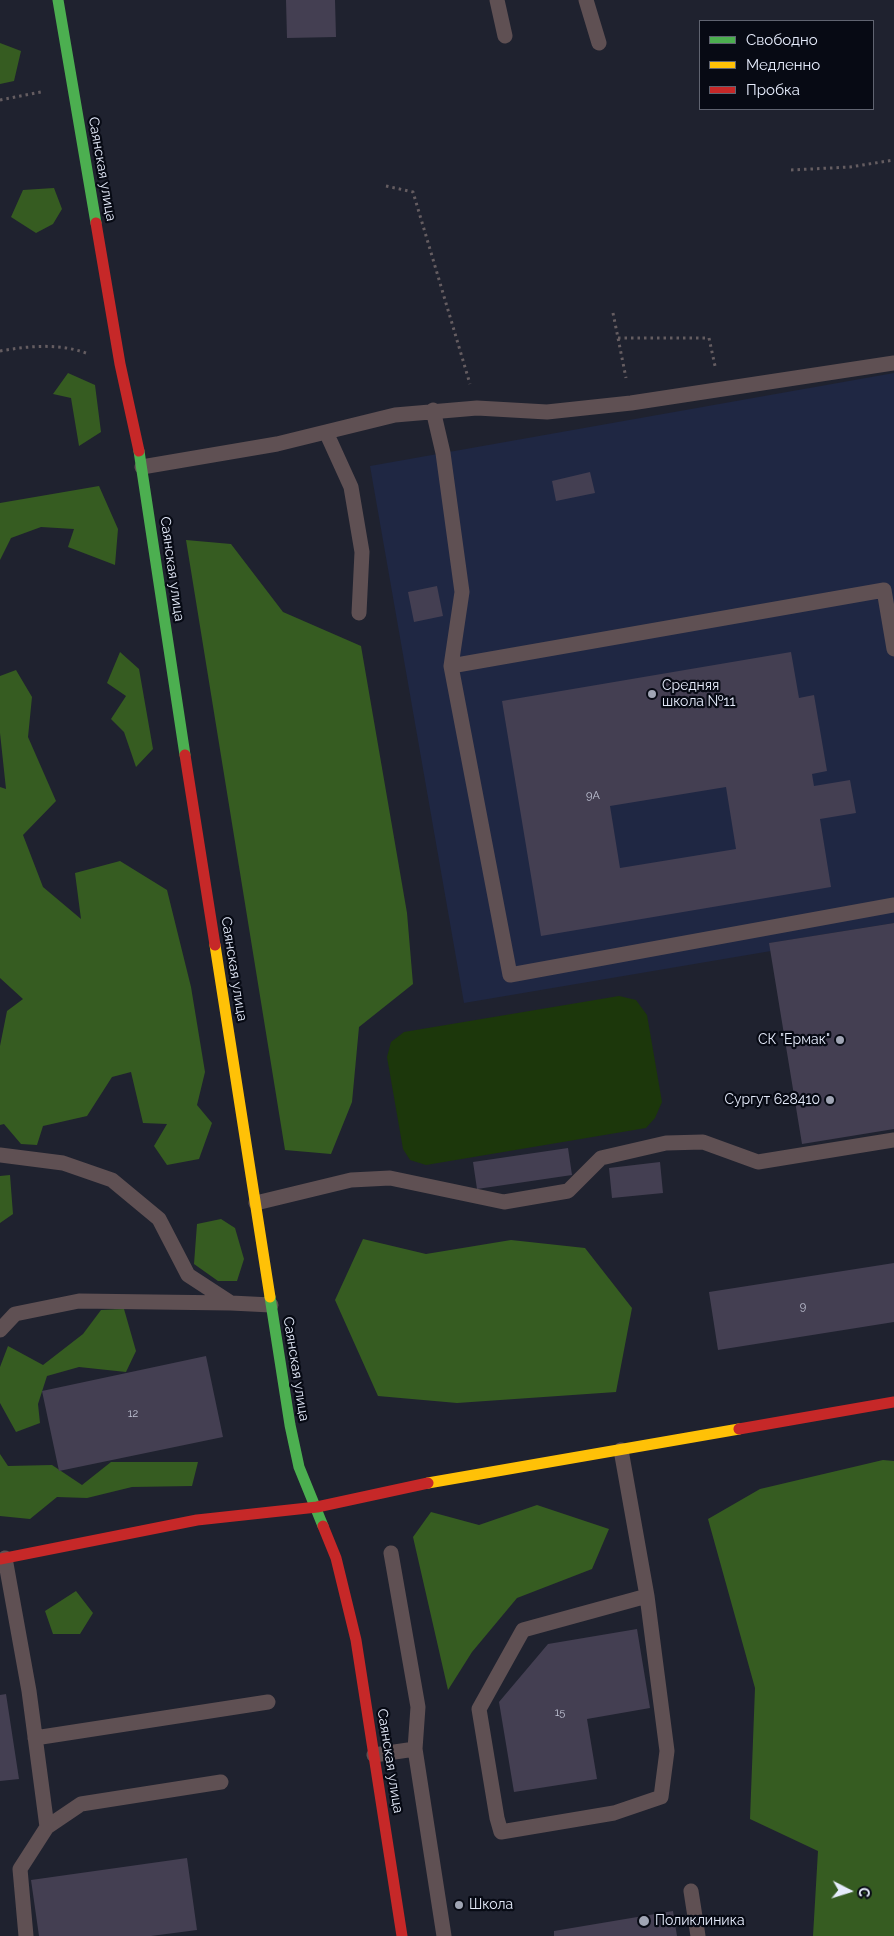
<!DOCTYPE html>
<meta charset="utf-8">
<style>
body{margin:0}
#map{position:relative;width:894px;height:1936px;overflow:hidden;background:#1f222f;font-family:Raleway,sans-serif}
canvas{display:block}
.legend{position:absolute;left:699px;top:20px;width:175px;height:90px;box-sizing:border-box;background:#070a14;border:1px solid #606471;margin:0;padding:6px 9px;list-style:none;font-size:15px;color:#e6ecfc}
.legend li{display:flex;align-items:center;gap:10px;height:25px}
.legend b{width:25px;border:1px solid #606471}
.north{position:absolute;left:824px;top:1866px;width:50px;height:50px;-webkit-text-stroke:4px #070a14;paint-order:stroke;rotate:95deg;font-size:14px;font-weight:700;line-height:20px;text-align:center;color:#e6ecfc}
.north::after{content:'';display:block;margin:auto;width:18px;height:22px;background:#e6ecfc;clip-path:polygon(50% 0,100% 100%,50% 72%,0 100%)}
</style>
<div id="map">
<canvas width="894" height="1936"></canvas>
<ul class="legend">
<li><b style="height:6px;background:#4caf50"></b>Свободно</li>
<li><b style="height:6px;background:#ffc107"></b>Медленно</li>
<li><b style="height:6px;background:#c62828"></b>Пробка</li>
</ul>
<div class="north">С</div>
</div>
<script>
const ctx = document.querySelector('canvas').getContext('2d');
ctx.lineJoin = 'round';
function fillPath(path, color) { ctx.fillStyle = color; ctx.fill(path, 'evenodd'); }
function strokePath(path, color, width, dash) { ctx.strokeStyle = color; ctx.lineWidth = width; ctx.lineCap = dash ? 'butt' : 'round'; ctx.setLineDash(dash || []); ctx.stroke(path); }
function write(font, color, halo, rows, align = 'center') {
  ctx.font = font + ' Raleway,sans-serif'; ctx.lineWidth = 4.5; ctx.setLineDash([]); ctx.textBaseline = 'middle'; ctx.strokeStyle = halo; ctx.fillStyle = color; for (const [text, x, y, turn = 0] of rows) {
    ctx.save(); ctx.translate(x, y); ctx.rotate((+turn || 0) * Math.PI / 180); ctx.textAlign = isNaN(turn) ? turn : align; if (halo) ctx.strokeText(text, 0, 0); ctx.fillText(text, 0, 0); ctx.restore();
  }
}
const built = new Path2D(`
 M894 373V923L770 943 771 951 464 1003 370 466Z`);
const green = new Path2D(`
 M619 996 636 1000 647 1015 662 1102 655 1118 646 1128 426 1165 410 1160 403 1149 387 1057 391 1042 404 1032Z`);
const forest = new Path2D(`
 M0 43 21 51 14 81 0 84Z
 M54 188 62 209 53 224 36 233 11 217 23 190Z
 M68 373 95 385 101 432 79 446 71 398 53 394Z
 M99 486 118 529 115 565 68 547 74 529 41 527 11 538 0 560V503Z
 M186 540 231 544 283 612 361 646 407 913 413 984 359 1027 352 1102 331 1154 285 1150Z
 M120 652 139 669 153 749 136 767 124 732 111 719 126 696 107 683Z
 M16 670 32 697 28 737 56 801 23 835 43 887 81 919 75 873 120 861 167 890 191 987 205 1072 197 1105 212 1123 199 1159 167 1165 154 1146 167 1124 143 1123 131 1072 112 1077 87 1116 43 1126 37 1145 21 1144 4 1124 0 1125V1046L7 1011 23 999 0 978V787L6 789 0 733V676Z
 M10 1175 13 1214 0 1223V1176Z
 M221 1219 235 1228 244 1259 237 1281H218L194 1264 197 1224Z
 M363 1239 426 1254 511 1240 585 1248 632 1308 616 1392 457 1403 378 1396 335 1300Z
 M124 1309 136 1351 126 1372 79 1367 47 1376 38 1404 40 1423 16 1432 0 1403V1367L8 1346 43 1365 83 1334 101 1310Z
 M0 1454 8 1466 52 1465 82 1485 111 1462H198L192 1486 132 1487 87 1498 57 1497 30 1519 0 1516Z
 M883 1460 894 1461V1936H813L818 1851 750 1819 755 1688 708 1519 760 1489Z
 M537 1505 609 1529 592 1569 517 1598 472 1652 448 1690 413 1537 431 1512 479 1525Z
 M76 1591 93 1613 80 1634H53L45 1611Z`);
const building = new Path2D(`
 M286 0H335L336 37 287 38Z
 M590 472 595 493 556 501 552 481Z
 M437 586 443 616 414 622 408 592Z
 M791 652 799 698 814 695 827 771 812 774 814 786 850 780 856 813 820 819 831 887 541 936 502 701ZM726 787 736 849 620 868 610 806Z
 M894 923V1129L802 1144 769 943Z
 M568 1148 572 1175 477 1189 473 1162Z
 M660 1162 663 1193 612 1198 609 1168Z
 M894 1263V1322L718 1350 709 1292Z
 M206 1356 223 1437 59 1471 42 1391Z
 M637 1629 650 1708 587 1719 597 1779 514 1792 499 1702 548 1644Z
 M6 1694 19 1779 0 1781V1695Z
 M187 1858 197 1930 151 1936H39L31 1880Z
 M673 1911 677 1936H554V1931Z`);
const path = new Path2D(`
 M0 100 41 92
 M791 170 850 167 894 160
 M386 186 413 192 470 384
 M613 313 626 378
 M618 338H709L715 366
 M0 351C29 346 58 343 86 353`);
const lane = new Path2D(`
 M497 0 505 36
 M586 0 599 43
 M433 410 443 453 462 592 451 666 510 975 894 905
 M326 432 351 487 362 552 359 613
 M142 467 277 444 395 415 477 408 547 412 631 403 894 363
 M451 666 884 590 894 649
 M0 1155 63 1163 112 1180 159 1219 188 1275 231 1303 271 1305
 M256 1203 351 1180 390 1178 504 1202 568 1191 601 1158 666 1143 703 1142 758 1162 894 1140
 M0 1330 15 1314 79 1301 231 1303
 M621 1450 647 1596 667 1751 661 1797 614 1813 501 1832 497 1818 479 1709 523 1630 647 1596
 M391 1553 418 1707 415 1749 444 1936
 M5 1558 29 1691 47 1827
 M35 1738 268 1702
 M374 1755 415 1749
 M691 1891 698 1936
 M26 1936 20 1869 47 1827 81 1804 221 1782`);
const fast = new Path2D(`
 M58 0 96 223
 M139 451 185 755
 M270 1297 290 1425 299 1467 323 1526`);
const slow = new Path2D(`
 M215 945 270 1297
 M428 1483 739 1429`);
const jam = new Path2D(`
 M96 223 120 364 139 451
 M185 755 215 945
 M739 1429 894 1402
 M323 1526 336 1558 356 1640 402 1936
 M0 1559 197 1520 317 1507 428 1483`);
const markers = [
 [652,694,5,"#a0a5b4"],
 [840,1040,5,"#a0a5b4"],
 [830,1100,5,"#a0a5b4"],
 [459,1905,5,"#a0a5b4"],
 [644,1921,6,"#a0a5b4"]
];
const numberNames = [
 ["9А",593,796],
 ["9",803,1307],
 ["12",133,1414],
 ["15",560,1713]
];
const streetNames = [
 ["Саянская улица",102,169,80],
 ["Саянская улица",172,569,82],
 ["Саянская улица",234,969,81],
 ["Саянская улица",296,1369,81],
 ["Саянская улица",390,1761,81]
];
const poiNames = [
 ["Средняя",662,686],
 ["школа №11",662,702],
 ["СК \"Ермак\"",830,1040,"right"],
 ["Сургут 628410",820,1100,"right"],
 ["Школа",469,1905],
 ["Поликлиника",655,1921]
];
fillPath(built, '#1f2743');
fillPath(green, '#1c370b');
fillPath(forest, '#365c21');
fillPath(building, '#443f52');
strokePath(path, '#655d61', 3, [2.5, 4]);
strokePath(lane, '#5f5053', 15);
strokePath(fast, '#4caf50', 11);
strokePath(slow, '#ffc107', 11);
strokePath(jam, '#c62828', 11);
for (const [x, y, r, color] of markers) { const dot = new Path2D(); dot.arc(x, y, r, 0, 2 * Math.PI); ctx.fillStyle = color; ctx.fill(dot); strokePath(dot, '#070a14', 2); }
write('11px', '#bec1d2', null, numberNames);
write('14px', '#e6ecfc', '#070a14', streetNames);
write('14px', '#e6ecfc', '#070a14', poiNames, 'left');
</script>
